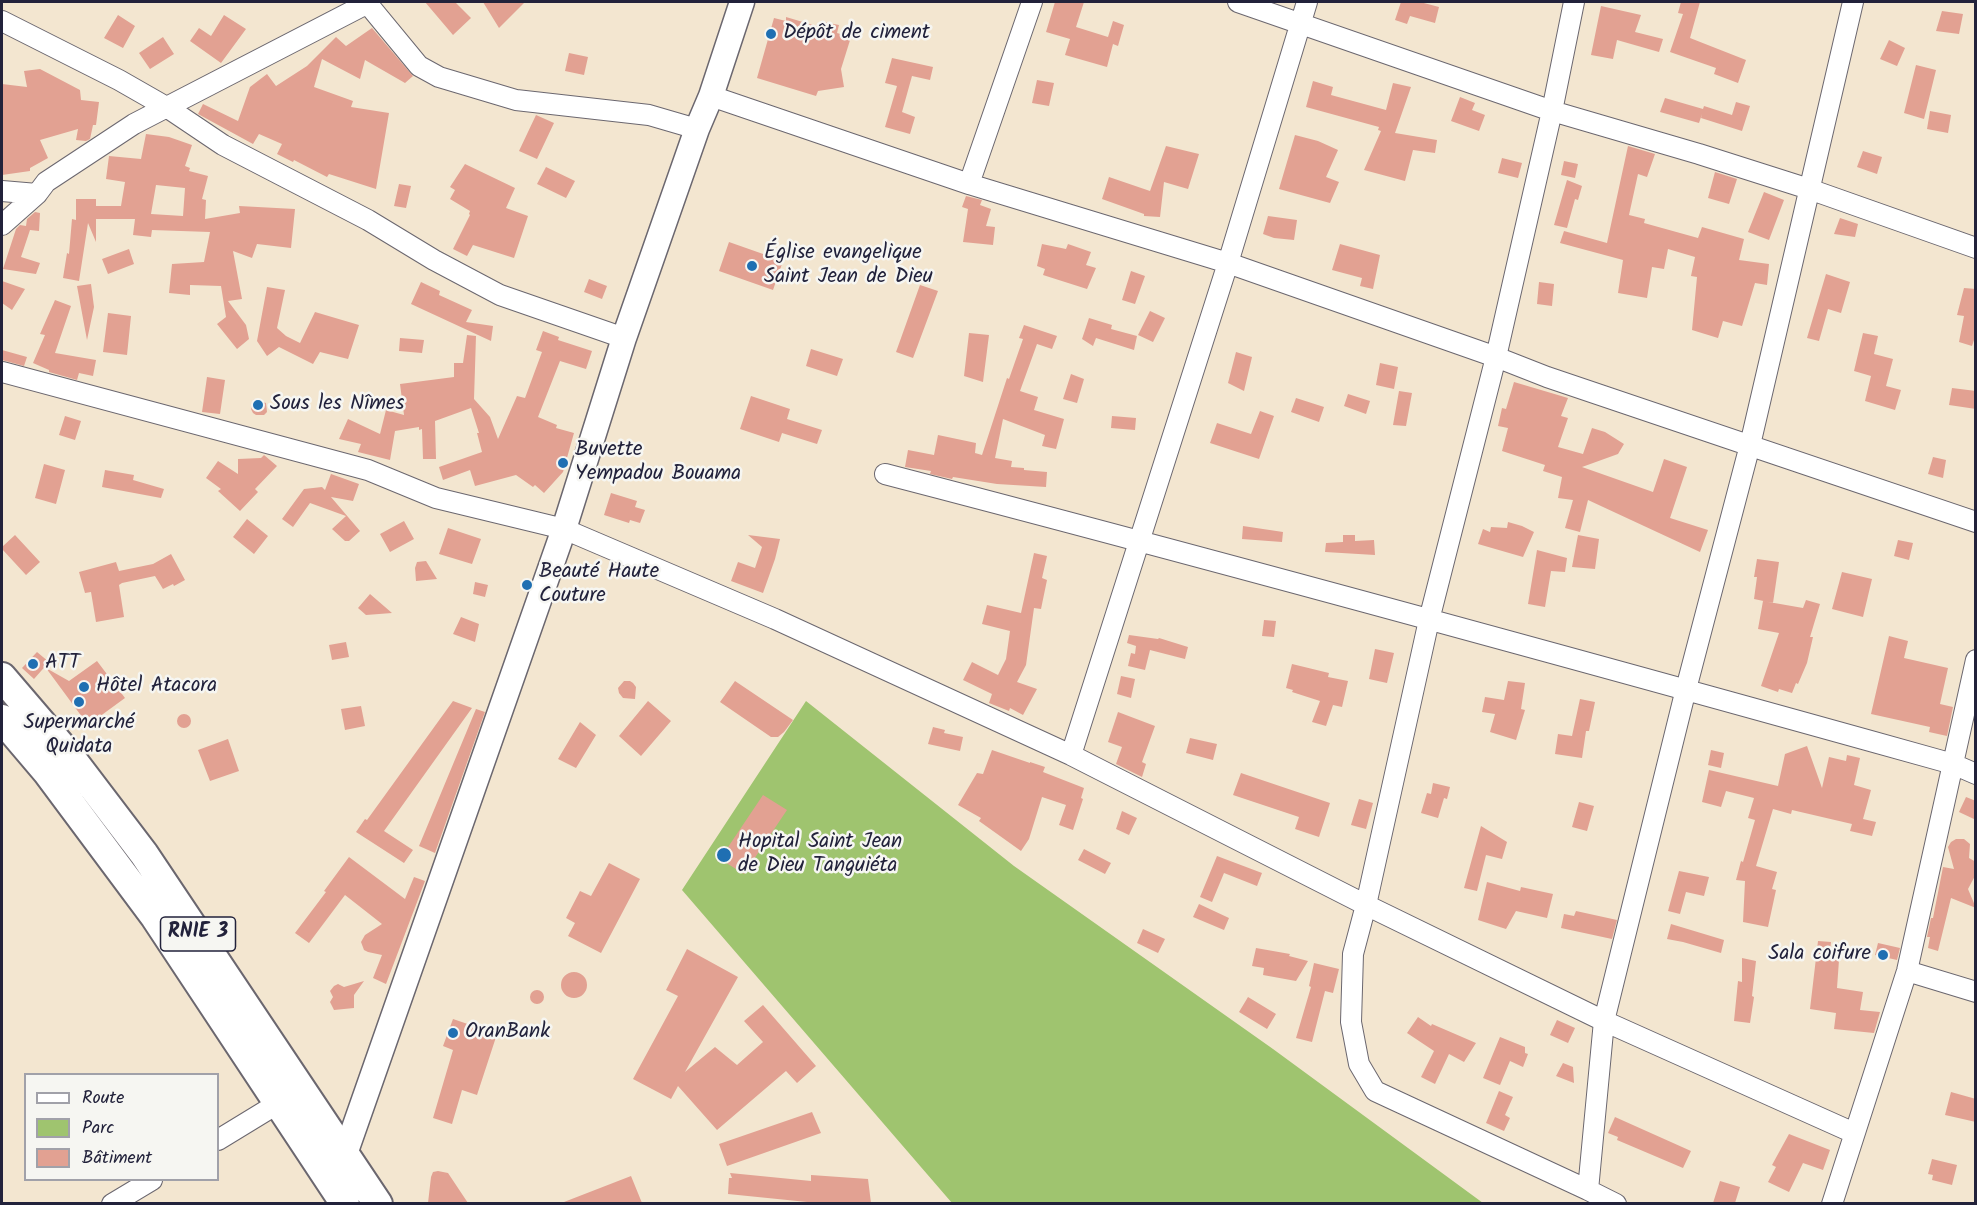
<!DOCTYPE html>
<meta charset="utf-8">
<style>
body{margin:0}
#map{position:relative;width:1977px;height:1205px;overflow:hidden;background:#f3e6d0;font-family:Kalam,sans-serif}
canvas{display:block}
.frame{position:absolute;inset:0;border:3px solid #22223b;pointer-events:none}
.legend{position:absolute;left:24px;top:1073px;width:195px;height:108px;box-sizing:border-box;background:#f6f6f2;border:2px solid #a1a1a9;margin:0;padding:8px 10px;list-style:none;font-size:18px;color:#22223b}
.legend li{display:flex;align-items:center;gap:12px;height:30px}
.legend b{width:30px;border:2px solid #a1a1a9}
</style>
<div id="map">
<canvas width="1977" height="1205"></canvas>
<div class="frame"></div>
<ul class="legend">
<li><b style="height:8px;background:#fff"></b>Route</li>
<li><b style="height:16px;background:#9fc46f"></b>Parc</li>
<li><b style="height:16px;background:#e2a192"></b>Bâtiment</li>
</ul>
</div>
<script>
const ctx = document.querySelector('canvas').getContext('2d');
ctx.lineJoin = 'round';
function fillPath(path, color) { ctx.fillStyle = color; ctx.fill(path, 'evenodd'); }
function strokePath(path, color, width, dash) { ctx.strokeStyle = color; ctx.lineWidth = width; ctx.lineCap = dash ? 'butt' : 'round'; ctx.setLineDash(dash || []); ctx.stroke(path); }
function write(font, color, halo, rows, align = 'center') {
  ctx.font = font + ' Kalam,sans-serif'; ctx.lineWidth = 5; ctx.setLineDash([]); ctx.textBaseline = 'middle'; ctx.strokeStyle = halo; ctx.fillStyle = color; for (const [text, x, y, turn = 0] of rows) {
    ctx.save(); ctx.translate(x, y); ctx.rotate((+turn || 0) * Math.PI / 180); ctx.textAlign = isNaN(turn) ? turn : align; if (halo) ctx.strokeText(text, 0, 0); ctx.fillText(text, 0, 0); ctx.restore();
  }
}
const green = new Path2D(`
 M806 701 1014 866 1273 1049 1483 1203H952L682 890Z`);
const building = new Path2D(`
 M425 2H455L471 18 453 35Z
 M483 2H525L499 28Z
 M1055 2H1084L1076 27 1108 37 1113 21 1124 25 1118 46 1113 44 1107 67 1065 55 1070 39 1046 32Z
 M1401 2H1420L1439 7 1435 23 1410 16 1407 24 1395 20Z
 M1681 2H1700L1690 38 1746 60 1738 83 1714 74 1716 68 1670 52 1683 14 1678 13Z
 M1601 6 1641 15 1635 32 1663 39 1659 52 1617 40 1613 59 1591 55Z
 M1942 11 1963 14 1959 34 1936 31Z
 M118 15 135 26 123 48 104 38Z
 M224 15 246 29 221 63 190 41 199 28 211 36Z
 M786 17 823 28 824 22 839 25 837 33 851 37 841 69 844 87 818 91 816 96 757 78 774 18 786 21Z
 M372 28 413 76 405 83 365 60 360 79 322 59 314 87 353 101 351 107 389 113 376 189 329 174 327 177 294 160 293 162 277 154 282 144 259 134 253 144 198 114 203 104 238 121 250 87 267 74 276 86 307 66 336 37 346 46Z
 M163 37 174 54 150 69 139 53Z
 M1889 40 1905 48 1897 66 1880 59Z
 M569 53 588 57 584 75 565 71Z
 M892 58 933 67 930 80 912 76 902 112 915 117 910 134 885 127 897 86 885 83Z
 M1916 65 1936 70 1924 119 1904 113Z
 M40 69 80 90 81 100 99 102 96 125H93L90 139 86 141 76 140 78 129 40 140 48 158 30 168V171L2 175V84L27 87 24 71Z
 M1037 80 1054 83 1049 106 1032 103Z
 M1313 81 1333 87 1331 95 1386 110 1393 83 1411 87 1395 133 1437 140 1435 153 1413 150 1405 181 1364 170 1381 131 1378 130 1379 127 1306 107Z
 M1460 97 1475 103 1472 110 1485 115 1479 131 1451 121Z
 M1665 98 1703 109 1704 106 1732 115 1736 102 1750 106 1742 131 1701 118 1702 114 1699 123 1660 112Z
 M1930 111 1951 115 1948 133 1927 129Z
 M536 115 554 123 537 159 519 151Z
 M146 134 169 137 192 145 185 166 190 168 189 171 208 176 202 199 206 200 205 219 240 213 239 206 295 209 291 248 257 244 252 258 233 251 242 299 228 301 246 325 249 339 237 349 217 324 226 317 221 286 190 285V295L169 293 172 264 204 262 210 232 152 230 151 237 133 235 135 219H96V242L88 223 79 281 63 278 67 253 69 254 72 219 76 220V199H96V206H121L125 182 106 179 109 156 141 159ZM156 185 185 188 183 216 151 214Z
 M1295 135 1318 141 1338 150 1326 177 1339 182 1330 203 1279 189Z
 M1166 146 1199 154 1188 189 1164 182 1160 217 1144 216V214L1102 199 1109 177 1150 191Z
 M1628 146 1655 154 1647 177 1638 174 1629 215 1645 219 1644 223 1698 238 1702 227 1744 239 1739 260 1769 264 1767 285 1755 283 1742 326 1723 321 1718 338 1692 330 1697 277 1691 276 1695 257 1668 249 1664 269 1652 267 1647 298 1618 293 1623 260 1560 243 1564 231 1607 243Z
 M1863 151 1882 157 1877 174 1857 167Z
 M1502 158 1522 163 1518 178 1498 173Z
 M1564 161 1578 164 1575 178 1561 175Z
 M465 164 515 188 506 208 528 216 514 258 473 245 467 256 453 249 470 215 469 214 470 211 450 199 455 190 450 187Z
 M546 167 575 181 566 198 537 184Z
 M1715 172 1737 179 1729 204 1708 198Z
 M1567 180 1582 186 1578 200 1575 199 1567 228 1554 225Z
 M399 184 411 186 406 208 394 206Z
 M1764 192 1784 200 1769 240 1748 232Z
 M966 196 982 200 980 205 991 209 986 226 995 227 993 245 963 242 968 209 962 207Z
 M35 212 40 213 39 231 30 230 21 257 40 263 36 274 3 269 16 229 20 225 26 226 27 219Z
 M1268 216 1297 220 1294 240 1274 238 1263 234Z
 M1840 218 1858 224 1855 237 1834 234Z
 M729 242 783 261 773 290 719 271Z
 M1042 244 1066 249 1068 244 1091 252 1086 265 1096 268 1087 289 1043 275 1045 269 1037 266Z
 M1340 244 1380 255 1373 289 1360 286 1362 278 1332 270Z
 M129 249 134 264 108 274 102 259Z
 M1131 271 1145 276 1135 304 1122 300Z
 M1826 274 1850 282 1841 313 1828 309 1819 341 1807 338Z
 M589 279 607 286 602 299 584 292Z
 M2 281 25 289 12 310 2 303Z
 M421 282 440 291 439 295 472 310 466 322 493 326 491 341 411 304Z
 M1539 282 1554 284 1552 306 1537 304Z
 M91 284 94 307 87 340 77 286Z
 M920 285 938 291 913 358 896 352Z
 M267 287 285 290 277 328 286 336 300 343 315 312 359 325 348 359 320 352 313 364 279 347 267 356 257 341Z
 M1964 288 1976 289V334L1972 346 1959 342 1964 316 1957 315Z
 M55 300 71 306 55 353 96 360 93 376 79 373 77 380 49 372V370L33 363 45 335 40 334Z
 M1150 311 1165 318 1153 342 1138 335Z
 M108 313 131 316 127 355 103 352Z
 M1089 318 1112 325 1111 329 1137 336 1134 350 1096 338 1093 346 1082 339Z
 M1024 325 1057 336 1052 349 1037 344 1020 391 1038 397 1034 410 1064 419 1056 449 1042 446 1045 435 1003 419 995 458 1012 461 1011 467 1024 468V470L1047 472 1046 487 997 484 953 477 952 479 930 474 931 471 905 467 908 450 934 455 938 435 976 443 975 453 982 455 1007 378 1009 379 1023 339 1019 338Z
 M543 331 559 337 558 340 592 351 586 369 560 361 538 417 557 425 556 428 574 433 563 472 544 493 535 485 533 487 516 475 475 486 470 470 443 480 439 467 482 452 477 433H479L471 408 435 421 436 459H423L422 429 419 430V427L395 431 390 460 358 452 361 444 339 439 348 419 380 434 386 410 404 415 400 384 454 377V363H463L467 335 476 336 474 399 490 417 498 439 517 396 525 398 542 352 536 350Z
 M969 333 989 335 983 382 964 376Z
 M1863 333 1878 336 1874 354 1893 359 1886 386 1901 390 1895 410 1865 401 1871 376 1854 371Z
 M400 338 424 340 422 353 399 351Z
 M811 349 843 359 837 376 806 366Z
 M2 350 27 357 24 366 2 360Z
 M1236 352 1252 357 1244 391 1228 383Z
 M1380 363 1398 367 1394 389 1376 385Z
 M1071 374 1084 379 1077 403 1063 399Z
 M207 377 225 380 220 414 202 412Z
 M1514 382 1568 398 1561 416 1568 418 1558 447 1583 454 1592 428 1605 432 1624 444 1618 454 1582 467 1653 492 1664 459 1687 467 1670 518 1708 530 1700 552 1588 500 1580 532 1565 528 1573 500 1558 498 1562 477 1543 471 1545 465 1502 451 1508 428 1498 426 1502 408 1506 409Z
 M1952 388 1976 391V409L1949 405Z
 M1399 391 1412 393 1406 426 1393 425Z
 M1348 394 1370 401 1366 414 1344 406Z
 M751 396 790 409 787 419 822 430 817 444 782 433 779 442 740 429Z
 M1296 398 1324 407 1319 422 1291 412Z
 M254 399 266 403 267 412 264 415H256L253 413 251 409Z
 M1260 411 1274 416 1259 459 1210 443 1217 423 1251 434Z
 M65 416 81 421 75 440 59 435Z
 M1112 416 1136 418 1135 430 1111 428Z
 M264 455 277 466 255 489 258 492 240 511 218 491 221 489 206 478 218 461 238 474V459L261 458Z
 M1933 457 1946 460 1943 478 1928 474Z
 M44 464 65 470 56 504 35 498Z
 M105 470 134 475 133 480 164 489 161 498 102 487Z
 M331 474 359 484 353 501 331 497 360 531 349 541H345L332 529 346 516 310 503 293 527 282 519 304 489 322 487 325 490Z
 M611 493 637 501 635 507 645 510 640 523 630 520 629 523 604 515Z
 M247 519 268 536 254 554 233 537Z
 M404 521 414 539 390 552 380 534Z
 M1508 522 1522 526 1534 532 1523 557 1478 544 1483 529 1490 532 1491 527 1507 528Z
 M1243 526 1283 532 1282 542 1242 539Z
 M448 528 481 539 472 564 439 554Z
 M15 535 40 562 26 575 2 549V547Z
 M748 535 780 539 775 559 763 593 731 581 738 562 755 568 762 547Z
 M1343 535H1355V541L1374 540 1375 555 1325 552 1326 543 1343 542Z
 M1578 535 1599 539 1595 569 1572 567Z
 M1898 540 1913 543 1909 560 1894 556Z
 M1537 550 1567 558 1565 572 1551 571 1545 607 1528 604Z
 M1034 553 1047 556 1042 578 1047 580 1041 609 1034 608 1026 665 1017 682 1037 689 1023 715 1010 708 1009 711 989 703 992 694 963 680 972 662 998 675 1006 659 1010 631 982 624 987 605 1021 613Z
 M171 554 185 580 174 586 173 584 163 589 155 576 122 583 119 585 124 617 96 622 91 592 85 593 79 572 116 562 119 571 153 564Z
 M1757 559 1779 562 1773 603 1754 599 1757 577H1754Z
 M426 561 437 579 416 581 415 568 417 562Z
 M1842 572 1872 579 1863 617 1832 609Z
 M475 582 488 585 485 597 473 594Z
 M370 594 392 613 366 615 358 608Z
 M1806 600 1820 604 1810 637H1813L1807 663 1798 684 1796 683 1792 693 1779 689 1778 692 1761 686 1779 633 1758 629 1763 601 1803 608Z
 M461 617 479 624 475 642 453 634Z
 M1264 620 1276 621 1274 637 1262 636Z
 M1129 635 1158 639 1159 638 1188 647 1185 659 1150 650 1145 670 1128 666 1131 653 1135 654 1136 646 1127 643Z
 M1889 636 1908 641 1904 658 1948 668 1940 704 1953 707 1947 736 1929 732 1930 727 1871 714Z
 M346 642 349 657 332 660 329 645Z
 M1375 649 1394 653 1387 683 1369 679Z
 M37 652 49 662 34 679 22 668Z
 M97 661 125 698 88 725 46 668 69 681Z
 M1292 664 1329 673 1328 677 1348 681 1342 707 1333 705 1326 726 1312 722 1320 701 1292 692 1293 690 1286 688Z
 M1121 676 1135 679 1131 698 1117 694Z
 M624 681H630L633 683 636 687 635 699 623 698 619 693 618 688Z
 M735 681 793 720 784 732 778 737H771L720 702Z
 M1508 681 1525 683 1521 709 1525 710 1516 740 1490 732 1495 714 1482 712 1485 697 1504 700Z
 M1580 699 1595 702 1589 731H1586L1582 758 1555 754 1558 734 1572 736Z
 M453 701 472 708 384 831 413 850 404 863 356 832 365 819 367 820Z
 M648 701 671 721 641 756 619 736Z
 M361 706 365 726 345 730 341 709Z
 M476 709 485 712 435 853 419 846Z
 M1118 712 1155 726 1142 762 1146 764 1142 777 1116 764 1122 747 1108 742Z
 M177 721a7 7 0 1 1 14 0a7 7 0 1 1-14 0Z
 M580 722 596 735 576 768 558 759Z
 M933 727 945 730 944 733 963 737 960 751 928 744Z
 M1190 738 1217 744 1213 760 1186 753Z
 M228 739 239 771 210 781 198 750Z
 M1807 746 1822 788 1829 757 1846 761 1847 755 1860 758 1854 785 1871 790 1863 819 1876 822 1872 836 1850 831 1852 824 1792 810 1791 814 1773 809 1756 866 1777 872 1772 889 1776 890 1768 927 1743 922 1745 881 1736 880 1741 861 1743 862 1755 820 1748 818 1754 798 1726 791 1721 807 1702 802 1709 770 1778 786 1785 754Z
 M992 750 1030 763V762L1045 767 1043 772 1084 788 1081 798 1083 799 1073 830 1059 825 1066 805 1042 797 1029 839 1021 851 979 821 981 818 958 805 977 773 983 774Z
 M1711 750 1724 753 1721 768 1708 765Z
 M1241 773 1330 803 1319 837 1295 829 1299 817 1233 795Z
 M1433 783 1450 787 1447 799 1444 798 1438 818 1421 813 1427 793 1431 794Z
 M763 795 787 810 744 874 720 859Z
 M1966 797 1976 801V820L1959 812Z
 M1359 799 1373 803 1366 829 1351 825Z
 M1579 802 1594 806 1587 831 1572 827Z
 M1122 811 1137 818 1129 835 1116 829Z
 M1481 826 1507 842 1502 859 1486 855 1477 891 1464 888Z
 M1956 839H1964L1970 844 1969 858 1976 862V874L1968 889 1976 908 1951 898 1938 951 1928 948 1930 937H1927L1931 918H1933L1943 867 1954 869 1948 847 1951 842Z
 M1084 849 1111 863 1105 874 1078 860Z
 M1217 856 1262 873 1257 886 1224 873 1212 902 1200 897Z
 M349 857 405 899 414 877 425 881 386 984 373 978 382 955 368 952 364 950 361 942 365 935 382 924 345 895 309 943 295 933 326 892 324 891Z
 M609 863 640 879 601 953 568 936 575 923 566 918 580 891 591 896Z
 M1679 871 1709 877 1704 896 1686 892 1680 914 1668 911Z
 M1487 882 1520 891 1521 887 1553 894 1547 918 1516 911 1506 929 1478 920Z
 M1199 904 1229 918 1224 930 1193 917Z
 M1576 911 1617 920 1612 939 1561 928 1564 914 1574 916Z
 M1671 924 1724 940 1721 953 1683 942 1667 939Z
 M1143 929 1165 939 1158 953 1137 943Z
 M1818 941 1831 942 1829 960H1839L1837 988 1863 992 1860 1010 1880 1012 1874 1033 1834 1029 1836 1013 1810 1009Z
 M1878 943 1900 948 1897 960 1875 955Z
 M1256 948 1290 954 1289 956 1308 961 1296 981 1263 975 1264 968 1252 966Z
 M687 949 738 977 685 1072 715 1047 737 1065 763 1042 744 1021 763 1005 816 1066 797 1083 786 1071 717 1130 678 1086 671 1099 633 1079 678 996 666 990Z
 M1742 958 1756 961 1752 996 1754 997 1750 1023 1734 1021 1738 981 1742 982Z
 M1314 963 1339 969 1333 993 1325 991 1312 1042 1296 1038 1311 987 1309 986Z
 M561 985a13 13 0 1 1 26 0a13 13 0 1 1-26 0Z
 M364 981 354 995V1008L334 1010 330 1002 333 997 330 991 334 986 338 984 344 987Z
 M530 997a7 7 0 1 1 14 0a7 7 0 1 1-14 0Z
 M1248 997 1276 1014 1267 1029 1239 1012Z
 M1418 1017 1431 1026 1432 1024 1476 1043 1464 1062 1449 1054 1435 1084 1421 1077 1434 1051 1407 1033Z
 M453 1019 497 1034 477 1095 462 1090 452 1124 433 1118 453 1050 443 1046Z
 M1557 1020 1575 1028 1568 1043 1550 1035Z
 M1500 1037 1525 1047V1053L1528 1054 1523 1067 1510 1061 1500 1085 1483 1078Z
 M1563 1063 1573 1067 1574 1083 1556 1076Z
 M1499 1091 1513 1097 1505 1115 1510 1118 1504 1131 1486 1123Z
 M1951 1092 1976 1099V1122L1945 1115Z
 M812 1112 821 1133 727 1166 719 1144Z
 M1615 1117 1691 1151 1683 1168 1617 1140 1618 1137 1608 1133Z
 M1789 1134 1830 1150 1823 1170 1803 1163 1789 1192 1768 1182 1776 1167 1772 1165Z
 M1932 1159 1957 1165 1952 1185 1932 1180 1933 1175 1928 1174Z
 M438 1171 448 1173 468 1203H428L431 1177 433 1172Z
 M730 1173 811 1181V1175L868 1179 871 1203H817L728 1194 729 1178H732Z
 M631 1176 642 1203H564V1202Z
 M1720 1181 1740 1187 1735 1203H1713Z`);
const minor = new Path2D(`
 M1238 2 1552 111 1699 154 1809 189 1976 248
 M1574 2 1552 111 1496 357 1429 620 1366 905 1353 954 1351 1022 1359 1064 1375 1091 1588 1190
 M367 3 419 66 439 77 516 100 649 115 697 129
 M2 21 119 80 168 108 223 145 368 220 434 260 500 295 624 338
 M711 96 969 184 1228 263 1496 357 1547 377 1976 522
 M969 184 1032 2
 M2 191 37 194
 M2 225 37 194 46 182 134 124 370 2
 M2 372 368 470 436 498 564 529 775 619 1071 755 1366 905 1604 1021 1854 1133
 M885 474C1242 567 1598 665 1953 764L1976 774
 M1071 755 1228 263 1307 2
 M1907 971 1976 992
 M218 1140 277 1104
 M112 1204 152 1180
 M1616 1204 1588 1190 1604 1021 1686 689 1750 445 1853 2
 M1832 1204 1907 971 1976 660`);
const major = new Path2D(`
 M333 1161 345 1154 564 529 624 338 697 129 711 96 742 2`);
const highway = new Path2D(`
 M2 677 68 754 144 854 378 1204
 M2 719 47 772 155 917 345 1204`);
const markers = [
 [771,34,6,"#1f6fb2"],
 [752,266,6,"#1f6fb2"],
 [258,405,6,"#1f6fb2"],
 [563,463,6,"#1f6fb2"],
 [527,585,6,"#1f6fb2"],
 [33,664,6,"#1f6fb2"],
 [84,687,6,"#1f6fb2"],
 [79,702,6,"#1f6fb2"],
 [724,855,8,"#1f6fb2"],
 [1883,955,6,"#1f6fb2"],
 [453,1033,6,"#1f6fb2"]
];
const shields = [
 [198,934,75]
];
const shieldNames = [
 ["RNIE 3",198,934]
];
const poiNames = [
 ["Dépôt de ciment",783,34],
 ["Église evangelique",764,254],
 ["Saint Jean de Dieu",764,278],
 ["Sous les Nîmes",270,405],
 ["Buvette",575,451],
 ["Yempadou Bouama",575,475],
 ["Beauté Haute",539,573],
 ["Couture",539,597],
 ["ATT",45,664],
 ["Hôtel Atacora",96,687],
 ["Supermarché",79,724,"center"],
 ["Quidata",79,748,"center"],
 ["Hopital Saint Jean",738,843],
 ["de Dieu Tanguiéta",738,867],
 ["Sala coifure",1871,955,"right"],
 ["OranBank",465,1033]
];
fillPath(green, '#9fc46f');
fillPath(building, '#e2a192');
strokePath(minor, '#6b676f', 22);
strokePath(major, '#6b676f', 27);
strokePath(highway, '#6b676f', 32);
strokePath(minor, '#fff', 20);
strokePath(major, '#fff', 24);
strokePath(highway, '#fff', 28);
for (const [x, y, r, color] of markers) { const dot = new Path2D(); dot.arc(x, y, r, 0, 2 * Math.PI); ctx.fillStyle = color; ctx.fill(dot); strokePath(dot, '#f6f6f2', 2); }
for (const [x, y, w] of shields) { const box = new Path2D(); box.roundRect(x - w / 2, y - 17, w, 34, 4.5); ctx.fillStyle = '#f6f6f2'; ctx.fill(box); strokePath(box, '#22223b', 1.5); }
write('bold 20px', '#22223b', null, shieldNames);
write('21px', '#22223b', '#f6f6f2', poiNames, 'left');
</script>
